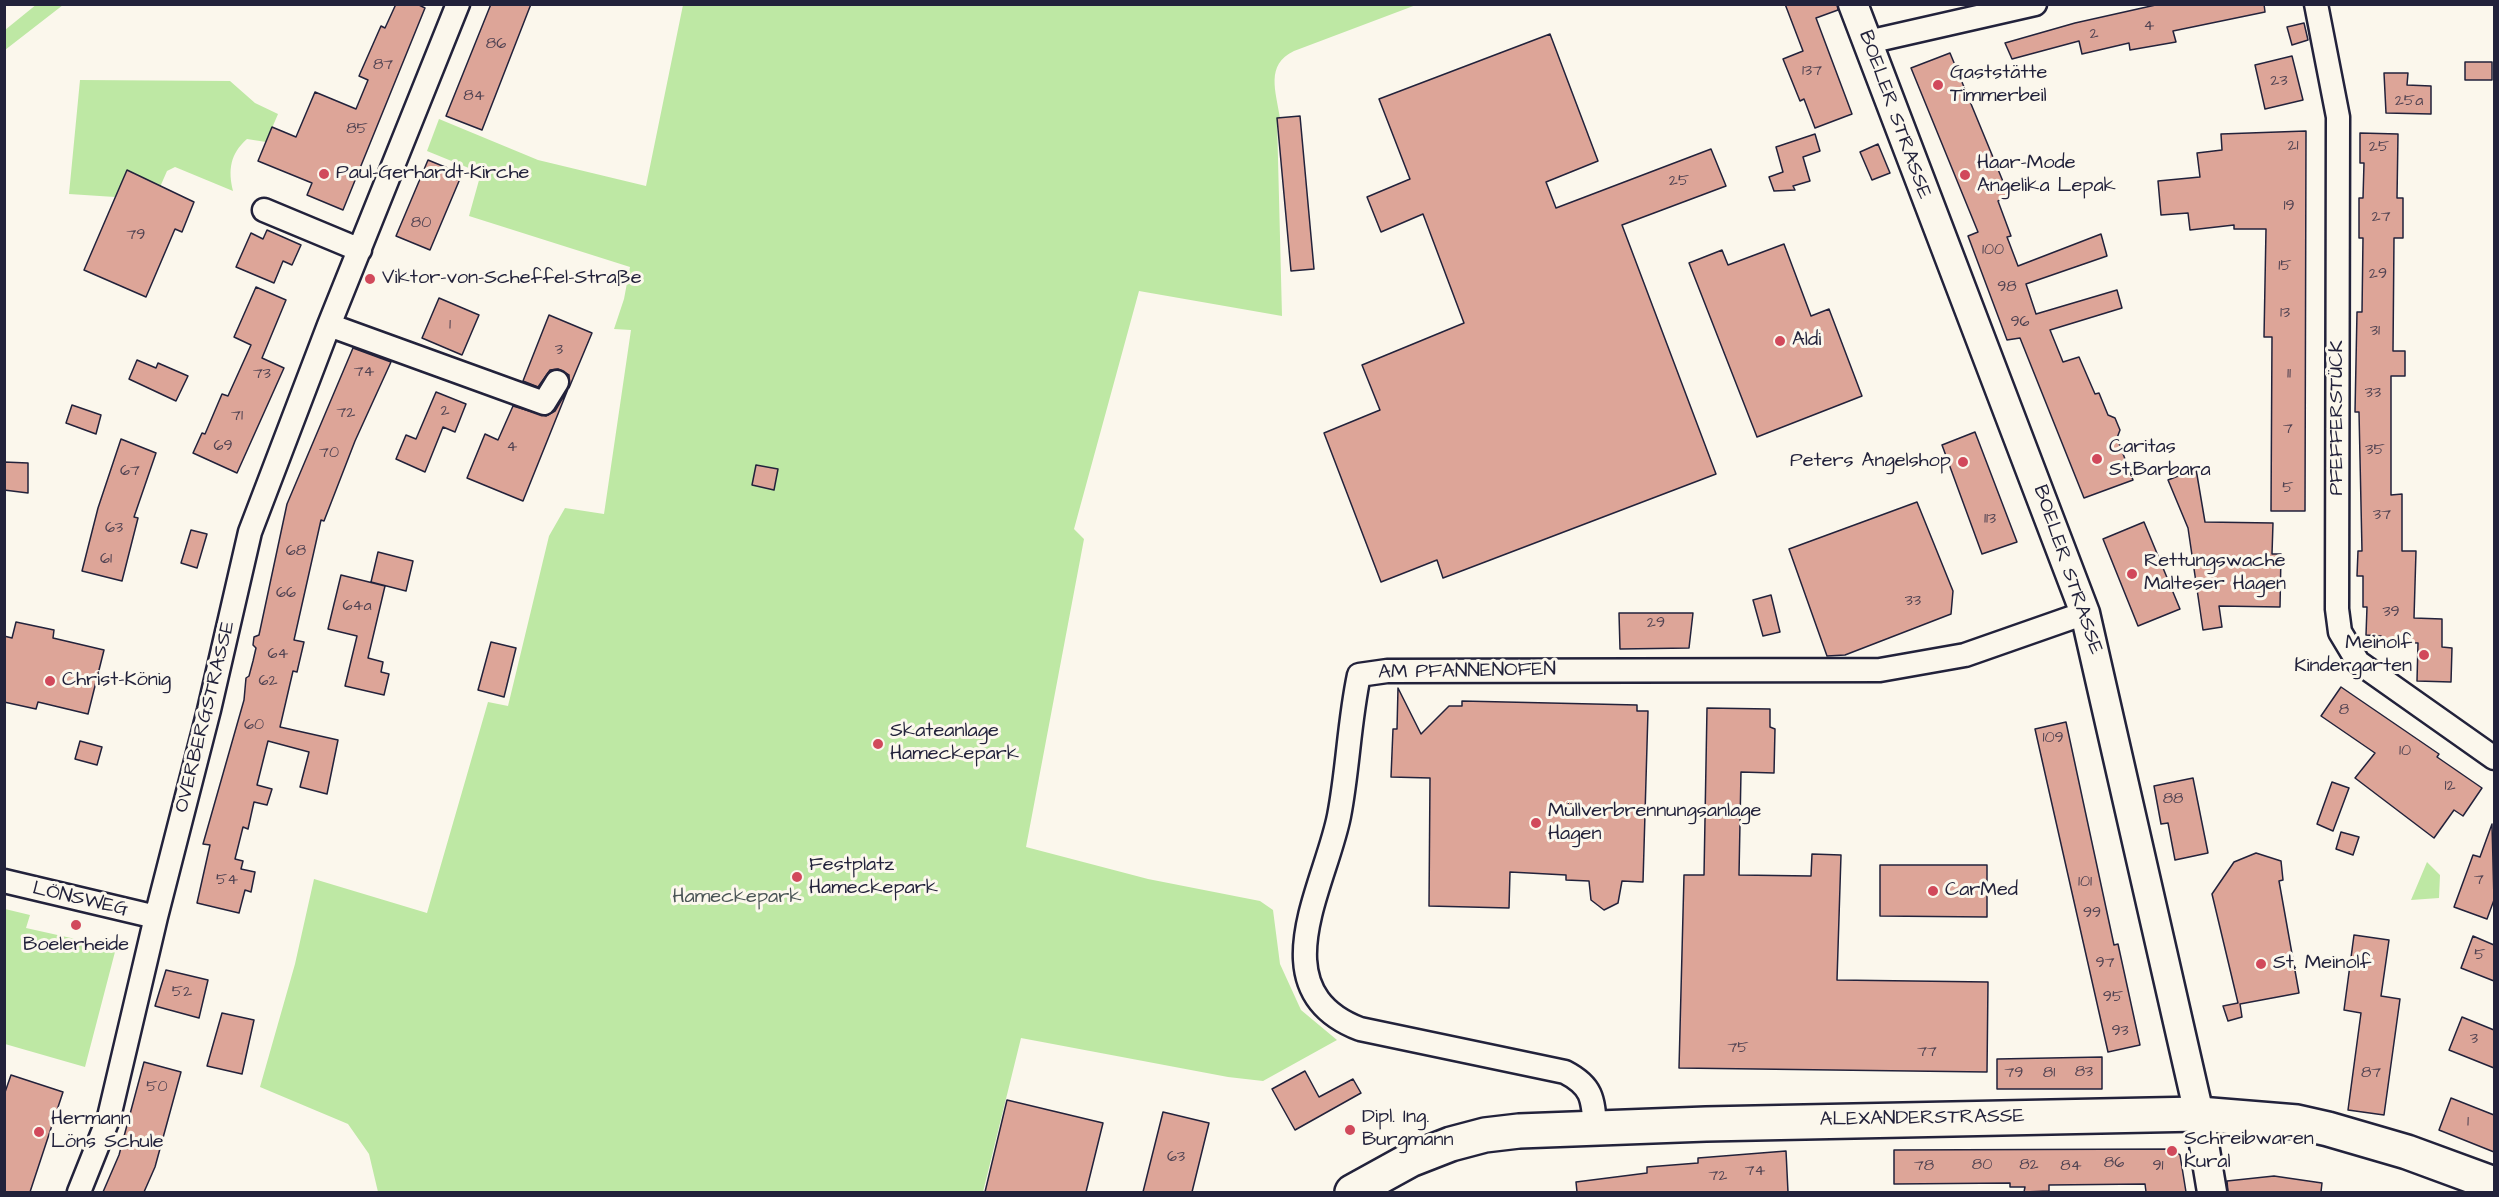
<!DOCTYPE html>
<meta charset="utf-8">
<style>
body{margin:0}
#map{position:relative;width:2499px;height:1197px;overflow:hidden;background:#fbf7ec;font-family:"Architects Daughter",sans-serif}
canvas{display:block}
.frame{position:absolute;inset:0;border:6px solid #22223b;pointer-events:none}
</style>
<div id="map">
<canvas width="2499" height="1197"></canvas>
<div class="frame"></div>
</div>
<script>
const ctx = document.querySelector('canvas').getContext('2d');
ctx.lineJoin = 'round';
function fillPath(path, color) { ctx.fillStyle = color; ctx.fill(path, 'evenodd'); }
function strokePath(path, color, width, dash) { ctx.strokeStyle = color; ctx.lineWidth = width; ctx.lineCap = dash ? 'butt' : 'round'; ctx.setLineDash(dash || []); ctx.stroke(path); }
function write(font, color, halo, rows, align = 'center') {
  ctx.font = font + ' "Architects Daughter",sans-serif'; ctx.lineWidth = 6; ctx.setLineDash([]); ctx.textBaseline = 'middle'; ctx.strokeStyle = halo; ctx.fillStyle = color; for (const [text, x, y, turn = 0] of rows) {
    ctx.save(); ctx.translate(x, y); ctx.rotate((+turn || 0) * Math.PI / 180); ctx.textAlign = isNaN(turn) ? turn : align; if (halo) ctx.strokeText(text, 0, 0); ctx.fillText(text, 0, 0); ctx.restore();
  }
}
const green = new Path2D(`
 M37 4 63 5 5 50V30Z
 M683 5H1416L1294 51C1265 65 1276 91 1280 118L1277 119 1282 316 1139 291 1074 529 1084 539 1026 847 1148 879 1260 901 1273 910 1280 964 1301 1010 1337 1040 1263 1081 1228 1077 1021 1038 983 1192H378L369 1154 348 1124 260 1087 295 964 314 879 427 913 488 702 508 706 549 536 565 508 604 514 631 330 614 329 624 299 630 267 469 216 481 173 427 151 439 119 538 160 646 186Z
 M80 80 230 81 255 103 278 114 266 142 247 139C230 154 228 170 233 191L175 167 167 171 160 187 128 170 115 197 69 194Z
 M2427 862 2440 875 2439 898 2411 900Z
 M5 909 30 915 26 928 116 948 85 1067 5 1044Z`);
const building = new Path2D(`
 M396 4H417L425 8 343 210 307 195 312 183 258 161 272 127 296 137 315 92 356 109 368 80 359 76 381 26 385 28Z
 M491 4H531L482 130 446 116Z
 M1785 4H1837L1838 10 1816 18 1852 114 1815 128 1804 99 1800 101 1783 59 1803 51Z
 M2160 4H2264L2265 12 2173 31 2176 42 2130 50 2129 43 2082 54 2079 41 2012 59 2005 43 2075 23Z
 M2304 23 2308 40 2292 45 2287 27Z
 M1550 34 1598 161 1546 182 1556 208 1711 149 1726 186 1622 225 1716 474 1443 578 1437 560 1381 582 1324 433 1380 410 1362 365 1464 323 1423 214 1381 232 1367 197 1410 179 1379 99Z
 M1950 53 2009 196 1998 201 2011 236 2007 237 2018 266 2101 234 2107 256 2026 284 2036 314 2117 290 2122 308 2050 330 2063 362 2079 357 2095 394 2099 393 2108 415 2115 418 2120 430 2117 438 2133 480 2084 498 2020 338 2007 340 1968 236 1978 232 1911 68Z
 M2292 56 2303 100 2265 109 2255 65Z
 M2465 62H2492V80H2465Z
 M2384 73H2408L2407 85 2431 86V114L2386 113Z
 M1300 116 1314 269 1291 271 1277 118Z
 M2306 131 2305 511H2271L2272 337H2264L2266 229H2234V225L2190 230 2188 213 2161 215 2158 181 2200 177 2197 153 2222 150 2221 134Z
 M2360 133 2398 134 2397 198H2403V238H2394L2393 351H2405V376H2391V495L2402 494V551H2416L2414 618 2442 619V647L2452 648 2451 682 2417 681 2418 643 2381 642V636L2366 635 2367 607H2363V576H2357L2358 551H2362L2359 412H2355L2357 312H2362L2363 238H2359V198H2363L2364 163H2360Z
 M1815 134 1820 151 1803 157 1810 181 1793 186 1795 190 1774 191 1769 177 1783 172 1776 147Z
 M1878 144 1890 173 1872 180 1860 152Z
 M428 160 462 174 430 250 396 236Z
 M127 170 194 202 182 232 175 229 146 297 84 270Z
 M267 230 301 245 292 265 283 261 274 283 236 267 251 233 263 239Z
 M1784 244 1811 316 1829 309 1862 396 1757 437 1689 263 1722 250 1728 265Z
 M256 287 286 300 262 358 284 368 237 473 193 453 202 433 205 434 222 394 228 396 251 345 234 337Z
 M439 298 479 315 462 355 422 338Z
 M549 315 592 333 569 388V375L558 369 550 370 538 387 523 381Z
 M353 348 391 362 355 441 324 521 321 520 294 640 304 642 297 672 293 671 280 727 338 740 327 794 300 787 309 752 268 741 257 785 272 789 267 805 254 802 248 829 243 827 235 859 243 861 241 869 255 872 251 892 245 890 239 913 197 903 210 845 203 844 244 700 246 678 249 676 253 661 256 648 253 645 254 637 259 635 287 504Z
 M137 360 156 368 158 363 188 376 176 401 129 379Z
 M568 389 523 501 467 478 485 434 498 440 513 406 546 416 555 411Z
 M436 392 466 404 455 432 443 427 425 472 396 459 406 435 416 439Z
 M72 405 101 415 96 434 66 423Z
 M1975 432 2017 542 1982 554 1942 445Z
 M121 439 156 453 134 517 138 518 122 581 82 571 98 508Z
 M4 462 28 463V493L4 490Z
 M756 465 778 469 774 490 752 485Z
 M2196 469 2205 522 2273 523 2272 554H2281L2280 607 2219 606 2222 627 2203 630 2188 528 2168 480Z
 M1917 502 1953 591 1951 614 1845 655 1827 656 1789 549Z
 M2144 522 2180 609 2138 626 2103 539Z
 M191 530 207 534 197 568 181 563Z
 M378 552 413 561 406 591 371 582Z
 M341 575 385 586 368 658 383 662 381 672 389 674 384 695 345 686 357 636 328 629Z
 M1771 595 1780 632 1763 636 1753 600Z
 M1619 613H1693L1689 648 1620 649Z
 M16 622 54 630 53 638 104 650 88 714 38 702 36 709 4 702V636L12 638Z
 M491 642 516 648 504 697 478 690Z
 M2341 687 2439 754 2437 757 2482 788 2463 816 2454 810 2434 838 2355 778 2375 753 2321 716Z
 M1398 688 1421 734 1449 706H1462V701L1637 705V711H1648L1643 882 1622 881 1618 903 1604 910 1591 900 1589 881 1566 880V875L1510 872 1509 908 1429 906 1430 778 1391 777 1393 729H1397Z
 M1707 708 1770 709V727L1775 729 1774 773 1741 772 1739 875 1811 876 1812 854 1841 855 1837 980 1988 982 1987 1072 1679 1068 1684 875H1704Z
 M2066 722 2114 945 2118 944 2140 1045 2108 1052 2035 729Z
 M80 741 102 747 97 765 75 759Z
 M2193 778 2208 853 2175 860 2168 823 2161 824 2154 786Z
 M2332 782 2349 788 2333 831 2317 824Z
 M2492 824 2494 900 2487 919 2454 907 2473 855 2480 857Z
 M2341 832 2359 837 2353 855 2336 849Z
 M2256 853 2281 861 2283 880 2279 881 2299 993 2240 1004 2242 1017 2228 1021 2223 1006 2238 1003 2212 894 2234 862Z
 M1880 865H1987V917L1880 916Z
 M2354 935 2389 940 2381 996 2400 999 2384 1115 2348 1110 2361 1013 2344 1010Z
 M2473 936 2494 945V981L2461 968Z
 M166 970 208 980 199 1018 155 1006Z
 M222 1013 254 1020 242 1074 207 1066Z
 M2462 1017 2494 1030V1068L2449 1050Z
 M2102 1057V1089H1997V1059Z
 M144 1062 181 1072 155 1167 144 1192H103L119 1155Z
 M1305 1071 1319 1097 1353 1079 1361 1093 1295 1130 1272 1089Z
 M11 1075 63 1092 30 1192H4V1095Z
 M2451 1098 2494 1115V1152L2439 1130Z
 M1007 1100 1103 1123 1086 1192H985Z
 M1163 1112 1209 1123 1192 1192H1143Z
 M2173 1149 2180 1155 2186 1192H2146L2145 1184 2049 1185V1191L2024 1192 2025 1187H2010V1183L1894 1184V1150Z
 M1786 1151 1788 1192H1577L1576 1182 1647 1173V1167L1698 1163V1158Z
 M2274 1176 2322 1183 2321 1192H2228L2227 1181Z`);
const minor = new Path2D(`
 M2316 4 2338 117 2337 609 2340 632 2358 662 2494 758
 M1868 42 2035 4
 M264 210 360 250
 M329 325 544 403 557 382
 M4 881 156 917
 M1595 1127C1593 1098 1592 1086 1565 1072L1360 1029C1259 990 1325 887 1339 816 1348 770 1349 722 1359 675L1387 671 1880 670 1965 655 2085 613
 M79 1192 109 1117 156 917 209 710 250 532 329 325 458 4`);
const tertiary = new Path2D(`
 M1853 4 2085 613 2199 1114 2212 1192`);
const secondary = new Path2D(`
 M1352 1192 1410 1160 1451 1144 1485 1135 1519 1131 1706 1124 2199 1114 2297 1122 2328 1129 2407 1152 2494 1184`);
const markers = [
 [1938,85,6,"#d1495b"],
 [324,174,6,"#d1495b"],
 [1965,175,6,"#d1495b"],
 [370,279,6,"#d1495b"],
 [1780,341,6,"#d1495b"],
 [2097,459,6,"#d1495b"],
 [1963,462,6,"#d1495b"],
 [2132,574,6,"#d1495b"],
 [2424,655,6,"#d1495b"],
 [50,681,6,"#d1495b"],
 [878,744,6,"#d1495b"],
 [1536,823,6,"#d1495b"],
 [797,877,6,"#d1495b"],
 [1933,891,6,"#d1495b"],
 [76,925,6,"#d1495b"],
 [2261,964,6,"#d1495b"],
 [1350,1130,6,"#d1495b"],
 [39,1132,6,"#d1495b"],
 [2172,1151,6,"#d1495b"]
];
const numberNames = [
 ["4",2149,27],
 ["2",2094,35],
 ["86",496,45],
 ["87",383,66],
 ["137",1812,72],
 ["23",2279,82],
 ["84",474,97],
 ["25a",2409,102],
 ["85",357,130],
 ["21",2293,147],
 ["25",2379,148],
 ["25",1679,182],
 ["19",2289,207],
 ["27",2381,218],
 ["80",421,224],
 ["79",136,236],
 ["100",1993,251],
 ["15",2285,267],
 ["29",2378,275],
 ["98",2007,288],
 ["13",2285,314],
 ["96",2020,323],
 ["1",450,326],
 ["31",2375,332],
 ["3",559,351],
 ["74",364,373],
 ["73",262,375],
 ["11",2289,375],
 ["33",2373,394],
 ["2",445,412],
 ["72",346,414],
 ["71",237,417],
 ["7",2288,430],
 ["69",223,447],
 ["4",512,448],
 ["35",2375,451],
 ["70",329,454],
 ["67",130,472],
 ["5",2288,489],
 ["37",2382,516],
 ["113",1990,520],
 ["63",114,529],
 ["68",296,552],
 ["61",106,560],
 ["66",286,594],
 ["33",1913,602],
 ["64a",357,607],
 ["39",2391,613],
 ["29",1656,624],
 ["64",278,655],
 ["62",268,682],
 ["8",2344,711],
 ["60",254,726],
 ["109",2053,739],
 ["10",2405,752],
 ["12",2450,787],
 ["88",2173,800],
 ["54",227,881],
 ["7",2479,881],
 ["101",2085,883],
 ["99",2092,914],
 ["5",2480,956],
 ["97",2105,964],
 ["52",182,993],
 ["95",2113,998],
 ["93",2120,1032],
 ["3",2474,1040],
 ["75",1738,1049],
 ["77",1927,1053],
 ["83",2084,1073],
 ["79",2014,1074],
 ["81",2049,1074],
 ["87",2371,1074],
 ["50",157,1088],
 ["1",2468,1123],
 ["63",1176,1158],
 ["86",2114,1164],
 ["80",1982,1166],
 ["82",2029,1166],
 ["78",1924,1167],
 ["84",2071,1167],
 ["91",2158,1167],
 ["74",1755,1172],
 ["72",1718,1177]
];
const poiNames = [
 ["Gaststätte",1950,74],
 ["Timmerbeil",1950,97],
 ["Haar-Mode",1977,164],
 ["Angelika Lepak",1977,187],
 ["Paul-Gerhardt-Kirche",336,174],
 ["Viktor-von-Scheffel-Straße",382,279],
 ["Aldi",1792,341],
 ["Caritas",2109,448],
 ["St.Barbara",2109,471],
 ["Peters Angelshop",1951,462,"right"],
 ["Rettungswache",2144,562],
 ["Malteser Hagen",2144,585],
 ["Meinolf",2412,644,"right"],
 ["Kindergarten",2412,667,"right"],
 ["Christ-König",62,681],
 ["Skateanlage",890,732],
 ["Hameckepark",890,755],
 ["Müllverbrennungsanlage",1548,812],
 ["Hagen",1548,835],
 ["Festplatz",809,866],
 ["Hameckepark",809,889],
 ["CarMed",1945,891],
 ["Boelerheide",76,946,"center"],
 ["St. Meinolf",2273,964],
 ["Dipl. Ing.",1362,1118],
 ["Burgmann",1362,1141],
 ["Hermann",51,1120],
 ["Löns Schule",51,1143],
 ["Schreibwaren",2184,1140],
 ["Kural",2184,1163]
];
const streetNames = [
 ["BOELER STRASSE",1894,115,70],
 ["PFEFFERSTÜCK",2338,418,-90],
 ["BOELER STRASSE",2067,570,71],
 ["AM PFANNENOFEN",1467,672,-1],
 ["OVERBERGSTRASSE",206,717,-76],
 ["LÖNSWEG",80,900,13],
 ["ALEXANDERSTRASSE",1922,1119,-1]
];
const parkNames = [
 ["Hameckepark",737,898]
];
fillPath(green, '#bee8a4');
fillPath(building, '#dda598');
strokePath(building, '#22223b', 1.5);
strokePath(minor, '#22223b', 27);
strokePath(tertiary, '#22223b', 33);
strokePath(secondary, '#22223b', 38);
strokePath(minor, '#fbf7ec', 22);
strokePath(tertiary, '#fbf7ec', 28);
strokePath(secondary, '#fbf7ec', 33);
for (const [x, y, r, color] of markers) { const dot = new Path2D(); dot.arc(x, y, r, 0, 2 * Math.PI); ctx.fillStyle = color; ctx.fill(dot); strokePath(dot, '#fbf7ec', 2); }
write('16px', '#514352', null, numberNames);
write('20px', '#22223b', '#fbf7ec', poiNames, 'left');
write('20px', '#22223b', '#fbf7ec', streetNames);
write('20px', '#495455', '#fbf7ec', parkNames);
</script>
